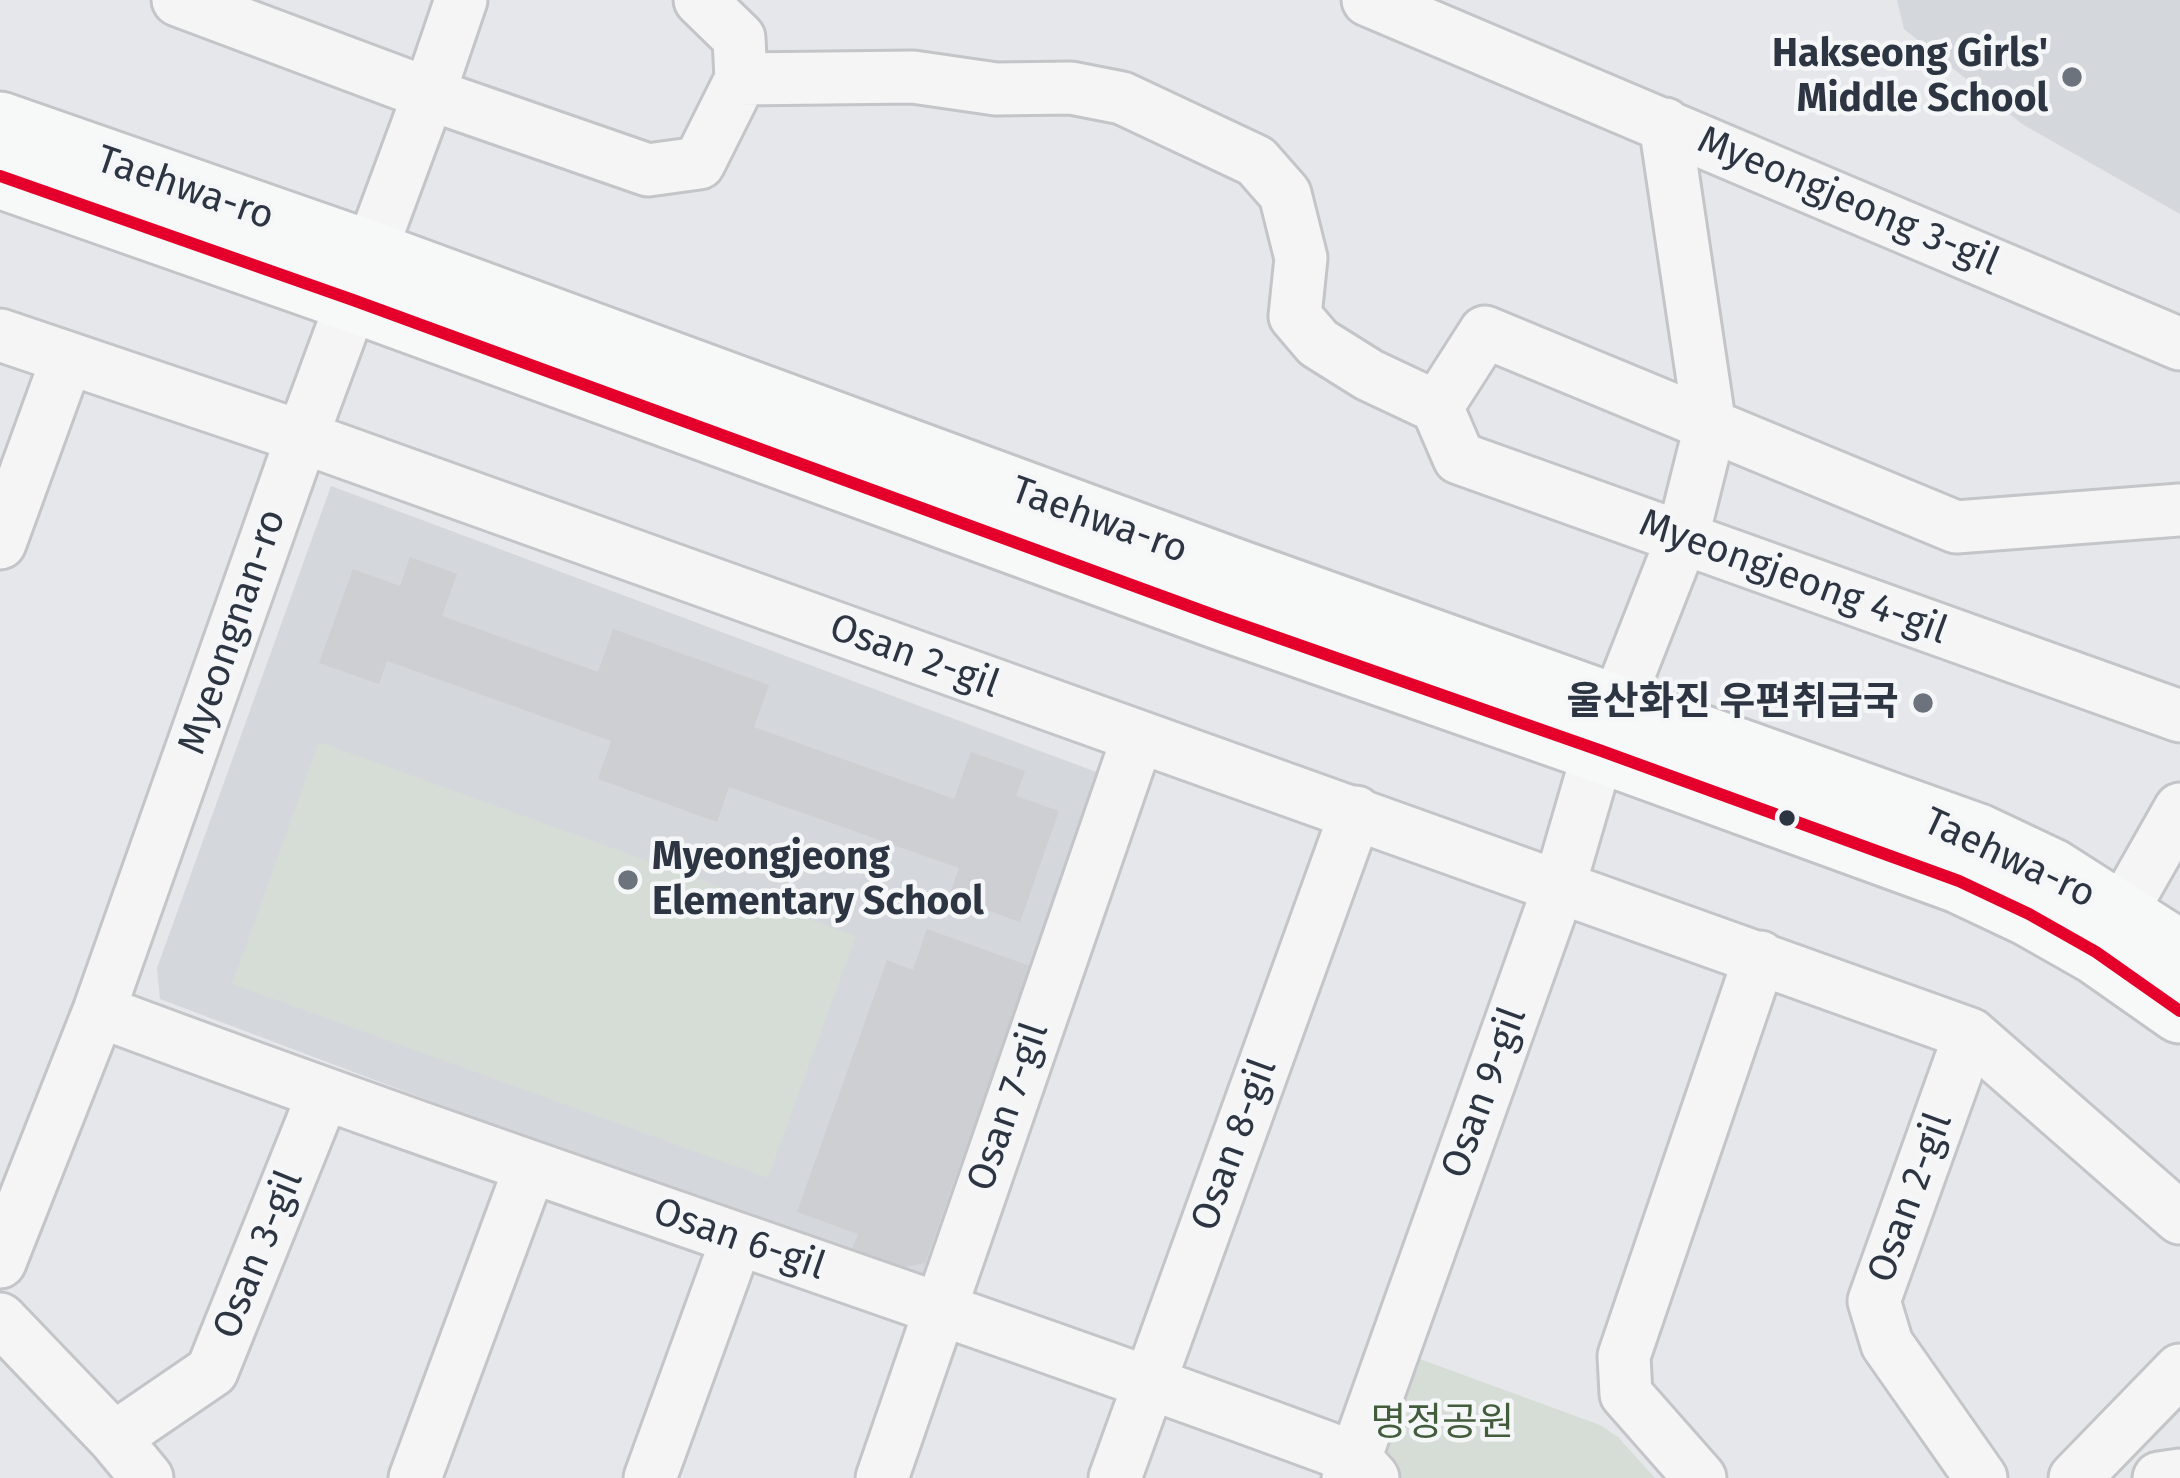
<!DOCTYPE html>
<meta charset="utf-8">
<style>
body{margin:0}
canvas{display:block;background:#e5e7ea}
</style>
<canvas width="2180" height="1478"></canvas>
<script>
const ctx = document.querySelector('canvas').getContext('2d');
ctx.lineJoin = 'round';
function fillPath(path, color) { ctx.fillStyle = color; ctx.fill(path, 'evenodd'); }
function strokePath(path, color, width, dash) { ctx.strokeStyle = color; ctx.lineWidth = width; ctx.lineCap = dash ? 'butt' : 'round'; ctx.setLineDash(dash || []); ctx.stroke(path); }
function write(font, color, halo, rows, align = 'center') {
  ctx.font = font + ' "Fira Sans","Noto Sans KR",sans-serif'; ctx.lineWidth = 9; ctx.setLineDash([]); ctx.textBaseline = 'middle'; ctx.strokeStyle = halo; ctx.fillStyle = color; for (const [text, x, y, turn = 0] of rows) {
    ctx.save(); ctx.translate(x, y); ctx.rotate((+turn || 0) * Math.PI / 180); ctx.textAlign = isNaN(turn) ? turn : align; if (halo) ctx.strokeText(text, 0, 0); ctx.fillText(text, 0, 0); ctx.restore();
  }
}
const built = new Path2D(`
 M1897 0H2180V214L2022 124 1904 29Z
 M331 486 1099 773 1098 792 921 1286 160 999 157 968Z`);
const green = new Path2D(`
 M319 742 856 936 768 1178 232 984Z
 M1420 1359 1600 1425 1618 1437 1655 1478H1398L1385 1465 1378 1447 1400 1378Z`);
const building = new Path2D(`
 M410 557 457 574 442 616 598 672 613 629 769 685 754 727 954 799 971 752 1025 771 1016 796 1059 811 1020 922 949 897 959 868 729 787 717 822 598 779 611 741 387 661 379 684 319 663 353 569 400 586Z
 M927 929 1030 966 925 1263 904 1267 852 1249 858 1234 797 1212 887 960 913 970Z`);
const minor = new Path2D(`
 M178 0 429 94 648 170 699 163 741 79 739 38 700 0
 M1368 0 2180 344
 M741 79 913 77 996 89 1071 88 1122 98 1256 161 1285 194 1301 258 1295 316 1318 343 1369 375 1437 407
 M0 335 302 437 1970 1034 2180 1218
 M1437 407 1485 332 1956 527 2180 510
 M1437 407 1459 458 2180 716
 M0 543 67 359
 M2121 913 2180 809
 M99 1011C515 1167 938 1303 1355 1458L1373 1478
 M1970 1034 1874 1301 1887 1344 1981 1478
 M0 1262 99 1011 302 437 429 94 461 0
 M0 1319 114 1438 147 1478
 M114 1438 212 1371 323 1095
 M415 1478 530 1168
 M650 1478 737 1239
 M882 1478 1138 737
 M1115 1478 1356 812
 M1348 1478 1559 887 1599 750 1682 539 1710 427 1665 124
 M1700 1478 1626 1394 1624 1356 1760 957
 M2075 1478 2180 1370
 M2159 1478 2180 1475`);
const major = new Path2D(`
 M0 124 370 253 1235 571 1978 836 2052 871 2180 953
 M0 176 353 300 1219 617 1599 750 1959 881 2029 914 2096 952 2180 1011`);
const bus1 = new Path2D(`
 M0 176 353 300 1219 617 1599 750 1959 881 2029 914 2096 952 2180 1011`);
const markers = [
 [2072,77,12,"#6d737d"],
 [1923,703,12,"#6d737d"],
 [1787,818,10,"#2d3542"],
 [628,880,12,"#6d737d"]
];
const poiNames = [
 ["Hakseong Girls'",2048,55],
 ["Middle School",2048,100],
 ["울산화진 우편취급국",1899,703],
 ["Myeongjeong",652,858,"left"],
 ["Elementary School",652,903,"left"]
];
const streetNames = [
 ["Taehwa-ro",185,189,19],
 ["Myeongjeong 3-gil",1848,202,23],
 ["Taehwa-ro",1099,521,20],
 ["Myeongjeong 4-gil",1793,578,20],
 ["Myeongnan-ro",233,632,-71],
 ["Osan 2-gil",914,657,20],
 ["Taehwa-ro",2009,859,25],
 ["Osan 9-gil",1485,1093,-70],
 ["Osan 7-gil",1009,1107,-71],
 ["Osan 8-gil",1235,1145,-70],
 ["Osan 2-gil",1911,1198,-70],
 ["Osan 6-gil",739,1240,19],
 ["Osan 3-gil",259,1255,-68]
];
const parkNames = [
 ["명정공원",1442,1424]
];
fillPath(built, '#d4d7dc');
fillPath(green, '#d6ddd6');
fillPath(building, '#cecfd2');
strokePath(minor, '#c3c5c8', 57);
strokePath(major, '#c2c4c7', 69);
strokePath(minor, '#f5f5f6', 51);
strokePath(major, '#f7f8f8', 63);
strokePath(bus1, '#e4002b', 12);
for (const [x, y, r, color] of markers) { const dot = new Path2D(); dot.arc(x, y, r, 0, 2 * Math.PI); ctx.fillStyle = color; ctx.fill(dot); strokePath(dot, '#f4f6f8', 4.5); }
write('bold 39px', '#2d3542', '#f4f6f8', poiNames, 'right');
write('39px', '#2d3542', '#f4f6f8', streetNames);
write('39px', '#425c3c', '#f4f6f8', parkNames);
</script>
